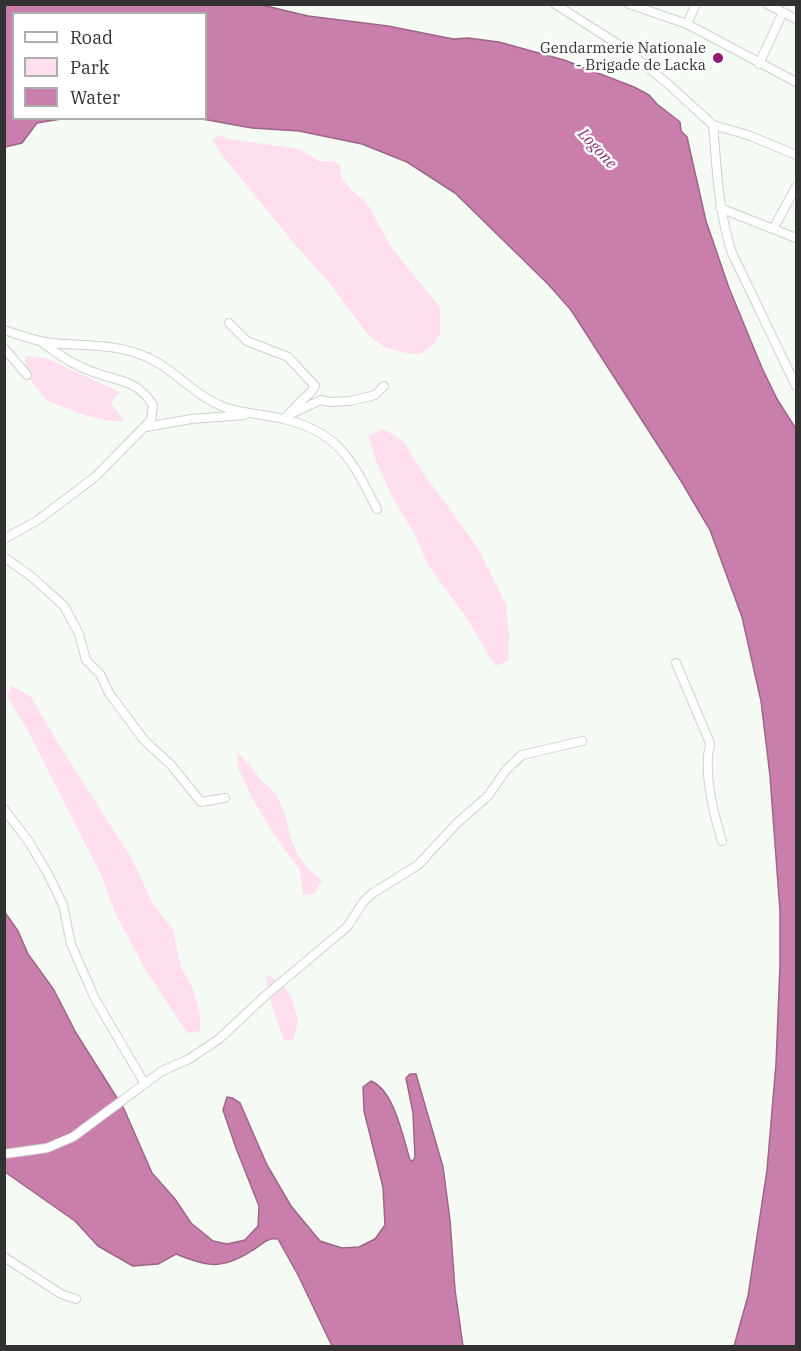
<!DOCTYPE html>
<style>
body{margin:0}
#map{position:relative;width:801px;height:1351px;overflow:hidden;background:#f5faf4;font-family:"IBM Plex Serif",serif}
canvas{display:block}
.frame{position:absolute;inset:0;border:6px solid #313231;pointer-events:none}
.legend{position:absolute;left:12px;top:12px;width:195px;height:108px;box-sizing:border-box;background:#fff;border:2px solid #adadad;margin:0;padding:8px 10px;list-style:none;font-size:18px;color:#313231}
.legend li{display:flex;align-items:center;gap:12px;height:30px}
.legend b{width:30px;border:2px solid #adadad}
</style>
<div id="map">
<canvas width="801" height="1351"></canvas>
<div class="frame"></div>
<ul class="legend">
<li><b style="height:8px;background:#fff"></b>Road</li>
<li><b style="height:16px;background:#fedeef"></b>Park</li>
<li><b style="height:16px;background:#ca7eac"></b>Water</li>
</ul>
</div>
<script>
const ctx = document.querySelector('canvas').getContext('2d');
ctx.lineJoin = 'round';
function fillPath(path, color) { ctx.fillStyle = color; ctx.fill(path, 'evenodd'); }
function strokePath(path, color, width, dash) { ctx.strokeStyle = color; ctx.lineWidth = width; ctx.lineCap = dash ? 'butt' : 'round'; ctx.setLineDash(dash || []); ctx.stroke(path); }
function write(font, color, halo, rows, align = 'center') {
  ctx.font = font + ' "IBM Plex Serif",serif'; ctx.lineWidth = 5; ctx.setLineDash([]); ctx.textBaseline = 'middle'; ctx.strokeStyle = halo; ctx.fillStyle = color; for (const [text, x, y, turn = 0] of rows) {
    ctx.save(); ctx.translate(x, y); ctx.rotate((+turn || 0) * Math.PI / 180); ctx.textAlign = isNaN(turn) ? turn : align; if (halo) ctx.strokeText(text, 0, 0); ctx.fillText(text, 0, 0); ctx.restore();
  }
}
const green = new Path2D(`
 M221 135 228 139 299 149 319 161H333L340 165 341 177 351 190 367 203 391 247 440 307V334L434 344 420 354 406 353 384 347 368 335 328 281 297 247 222 155 212 140Z
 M25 356 45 358 120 392 111 403 124 421H108L80 414 46 400 27 375Z
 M384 429 403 441 421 470 478 548 506 604 509 636 508 661 495 666 466 617 428 565 415 535 393 498 376 461 368 435Z
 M12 686 31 697 58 743 132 859 152 902 173 930 181 967 193 989 200 1013V1031L187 1033 145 969 116 915 102 877 28 731 7 696Z
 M237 753 251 766 261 780 276 794 286 817 291 839 298 855 308 869 322 880 314 894 303 895 300 871 271 830 252 798 238 768Z
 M266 975 283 984 292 998 298 1022 293 1041 283 1039 268 992Z`);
const water = new Path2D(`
 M5 4 262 5 308 16 388 26 453 39 468 38 499 42 564 60 634 87 649 95 657 104 680 122 681 131 687 137 706 221 729 288 762 368 777 399 796 429V1346H734L748 1296 767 1170 776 1064 780 966V911L770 776 761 701 742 617 710 530 681 481 571 310 548 284 455 193 407 162 362 144 299 131 252 128 202 119 206 118V14H14V118L61 119 37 123 22 143 5 147Z
 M4 911 18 931 28 954 54 990 76 1033 124 1109 152 1173 175 1199 191 1223 213 1241 227 1244 245 1240 258 1226 259 1206 236 1148 223 1110 227 1097 232 1098 240 1103 267 1165 291 1206 320 1241 342 1248 359 1247 375 1239 385 1225 383 1187 364 1111 363 1087 371 1081C394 1090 403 1137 410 1160L413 1161 415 1157 413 1113 406 1078 410 1074H416L443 1167 450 1220 455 1290 463 1346H332L298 1275 278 1239C267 1237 262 1245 253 1250 223 1270 207 1267 176 1254L158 1264 133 1266 98 1246 75 1221 5 1172Z`);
const minor = new Path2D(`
 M555 4 624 48 668 84 713 125C717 169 718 211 732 253L796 386
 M629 4 687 24 796 82
 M767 4 796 19
 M687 24 696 4
 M759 64 783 12
 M713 125 748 135 796 155
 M720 208 796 238
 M773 229 796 187
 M229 323 247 341 288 357 315 386C311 394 307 395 301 401 294 407 291 414 283 419
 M4 330C20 335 36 342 53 343 82 346 112 344 139 354 172 365 192 395 224 407 243 414 263 414 283 419 340 432 352 461 377 509
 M4 348 27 375
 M291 414 321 400 330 402 350 401 375 395 384 386
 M146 427 191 419 244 415
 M4 539 38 520 95 477 151 420 153 405C136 379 120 382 93 372 76 366 57 354 43 343
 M4 557 32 577 64 606 79 634 86 660 100 674 109 693 144 740 171 765 201 802 225 798
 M676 663 710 743C710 749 708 752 708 757 706 784 714 815 722 841
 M4 809 29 842 48 874 63 905 71 944 95 999 145 1084
 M4 1154 47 1148 73 1137 162 1071 189 1059 219 1039 266 995 347 927 364 901 373 893 418 865 457 823 488 796 506 770 522 755 582 741
 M4 1257 61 1294 76 1299`);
const markers = [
 [718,58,6,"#961972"]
];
const poiNames = [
 ["Gendarmerie Nationale",706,49],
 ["- Brigade de Lacka",706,66]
];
const waterNames = [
 ["Logone",597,149,47]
];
fillPath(green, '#fedeef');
fillPath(water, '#ca7eac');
strokePath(water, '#9c6787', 1.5);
strokePath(minor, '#cdd2cd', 10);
strokePath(minor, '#fff', 8);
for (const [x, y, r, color] of markers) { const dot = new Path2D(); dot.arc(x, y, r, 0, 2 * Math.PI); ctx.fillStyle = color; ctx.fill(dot); strokePath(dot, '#fff', 2); }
write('15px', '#313231', '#fff', poiNames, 'right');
write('italic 16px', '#8a306c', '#fff', waterNames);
</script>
